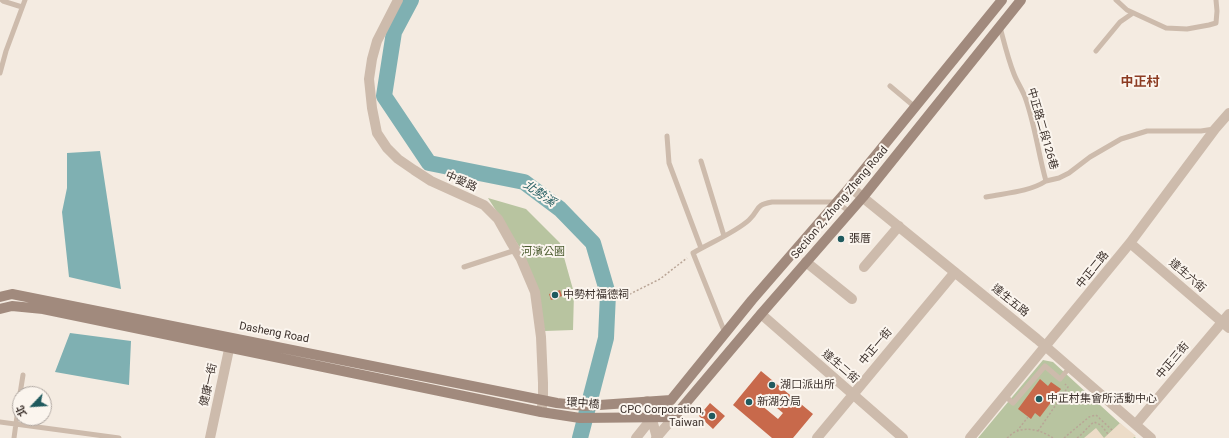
<!DOCTYPE html>
<meta charset="utf-8">
<style>
body{margin:0}
#map{position:relative;width:1229px;height:438px;overflow:hidden;background:#f4ebe1;font-family:Roboto,"Noto Sans TC",sans-serif}
canvas{display:block}
.north{position:absolute;left:12px;top:386px;width:40px;height:40px;box-sizing:border-box;background:#fbf5ee;border:1px solid #aea6a0;border-radius:50%;rotate:245deg;font-size:11px;font-weight:700;line-height:16px;text-align:center;color:#3b302b}
.north::after{content:'';display:block;margin:auto;width:14px;height:18px;background:#1f5a5e;clip-path:polygon(50% 0,100% 100%,50% 72%,0 100%)}
</style>
<div id="map">
<canvas width="1229" height="438"></canvas>
<div class="north">北</div>
</div>
<script>
const ctx = document.querySelector('canvas').getContext('2d');
ctx.lineJoin = 'round';
function fillPath(path, color) { ctx.fillStyle = color; ctx.fill(path, 'evenodd'); }
function strokePath(path, color, width, dash) { ctx.strokeStyle = color; ctx.lineWidth = width; ctx.lineCap = dash ? 'butt' : 'round'; ctx.setLineDash(dash || []); ctx.stroke(path); }
function write(font, color, halo, rows, align = 'center') {
  ctx.font = font + ' Roboto,"Noto Sans TC",sans-serif'; ctx.lineWidth = 4; ctx.setLineDash([]); ctx.textBaseline = 'middle'; ctx.strokeStyle = halo; ctx.fillStyle = color; for (const [text, x, y, turn = 0] of rows) {
    ctx.save(); ctx.translate(x, y); ctx.rotate((+turn || 0) * Math.PI / 180); ctx.textAlign = isNaN(turn) ? turn : align; if (halo) ctx.strokeText(text, 0, 0); ctx.fillText(text, 0, 0); ctx.restore();
  }
}
const green = new Path2D(`
 M488 198 526 209 560 243 574 293 573 330 545 331 520 248Z
 M1043 360 1053 362 1136 438H978Z`);
const plaza = new Path2D(`
 M1120 423 1136 436 1133 438H1084L1096 428 1104 438Z`);
const water = new Path2D(`
 M100 151 121 289 69 277 62 212 67 188V153Z
 M70 333 131 341 129 385 55 372Z`);
const river = new Path2D(`
 M411 0 394 32 384 96 429 163 524 182 560 209 593 243 608 294 606 338 580 438`);
const building = new Path2D(`
 M560 290 562 296 551 300 549 294Z
 M761 371 813 414 793 438H772L733 405ZM766 399 783 413 778 419 761 405Z
 M1040 379 1048 386 1051 382 1061 389 1040 417 1035 413 1031 419 1018 409Z
 M710 403 725 416 713 429 699 416Z`);
const path = new Path2D(`
 M626 296 660 279 687 258
 M1017 431 1028 417
 M1038 431 1068 387 1065 384
 M1007 438C1010 436 1012 433 1015 432 1027 426 1043 431 1053 438
 M1064 438 1089 417 1096 415 1112 430
 M1077 438C1084 433 1087 427 1094 422L1101 425 1108 434`);
const service = new Path2D(`
 M2 0 3 1 22 7
 M1116 0 1127 10 1166 28 1187 29 1209 25 1216 23 1217 11 1216 0
 M1000 27C1004 42 1008 59 1014 74 1017 82 1022 89 1025 97 1035 124 1038 153 1046 181L1059 178 1069 173 1090 157 1121 139 1147 131H1201L1214 129
 M1096 51 1120 22 1133 13
 M0 73 6 51 25 0
 M890 86 915 107
 M667 136 669 163 701 248
 M701 161 724 236
 M986 197C1006 193 1029 192 1046 181
 M464 267 516 250
 M725 333 693 253C710 243 736 232 749 220 760 210 754 205 772 202H836L850 212
 M20 394 23 375
 M1005 396 1013 403 1045 366 1060 379 1070 367
 M0 422 119 438
 M14 438 20 394`);
const minor = new Path2D(`
 M398 0 377 41 372 59 369 79 372 108 377 133 387 148 398 159 414 170 431 181 484 205 498 219 512 244 521 259 535 292 541 337 543 383V400L541 412
 M850 187 1037 339 1151 438
 M1130 243 1229 328
 M806 262 852 299
 M864 267 899 226
 M761 314 903 438
 M1136 424 1229 314
 M210 438 231 340
 M817 438 955 272
 M970 438 1130 243 1215 129 1229 113`);
const tertiary = new Path2D(`
 M647 401 657 438
 M636 438 652 418 671 400
 M656 438 674 417`);
const secondary = new Path2D(`
 M0 297 12 294 557 403 585 406 671 400 752 300 850 187 1002 0
 M0 309 12 306 43 309 541 412 580 418 674 417 761 314 863 197 1021 0`);
const markers = [
 [841,239,4,"#1f5a5e"],
 [555,295,4,"#1f5a5e"],
 [772,385,4,"#1f5a5e"],
 [1039,399,4,"#1f5a5e"],
 [749,402,4,"#1f5a5e"],
 [712,416,4,"#1f5a5e"]
];
const streetNames = [
 ["中正路二段126巷",1042,129,74],
 ["中愛路",461,182,24],
 ["Section 2, Zhong Zheng Road",840,203,-50],
 ["中正二路",1093,270,-51],
 ["達生六街",1187,276,41],
 ["達生五路",1010,301,39],
 ["Dasheng Road",274,333,11],
 ["中正一街",876,347,-50],
 ["中正三街",1173,361,-50],
 ["達生二街",840,367,41],
 ["健康一街",209,385,-78],
 ["環中橋",583,404,4]
];
const poiNames = [
 ["張厝",849,239],
 ["中勢村福德祠",563,295],
 ["湖口派出所",780,385],
 ["中正村集會所活動中心",1047,399],
 ["新湖分局",757,402],
 ["CPC Corporation,",704,410,"right"],
 ["Taiwan",704,423,"right"]
];
const parkNames = [
 ["河濱公園",543,252]
];
const waterNames = [
 ["北勢溪",539,194,35]
];
const quarterNames = [
 ["中正村",1140,83]
];
fillPath(green, '#b8c4a0');
fillPath(plaza, '#ecdcc8');
fillPath(water, '#7fb0b2');
strokePath(river, '#7fb0b2', 16);
fillPath(building, '#c8694b');
strokePath(path, '#b9a596', 1.5, [2, 2]);
strokePath(service, '#cdbbac', 5);
strokePath(minor, '#cdbbac', 10);
strokePath(tertiary, '#cdbbac', 10);
strokePath(secondary, '#a18a7d', 10);
for (const [x, y, r, color] of markers) { const dot = new Path2D(); dot.arc(x, y, r, 0, 2 * Math.PI); ctx.fillStyle = color; ctx.fill(dot); strokePath(dot, '#fbf5ee', 1.5); }
write('11px', '#3b302b', '#fbf5ee', streetNames);
write('11px', '#3b302b', '#fbf5ee', poiNames, 'left');
write('11px', '#4a5a2e', '#fbf5ee', parkNames);
write('italic 12px', '#1f5a5e', '#fbf5ee', waterNames);
write('bold 13px', '#8c3b22', '#fbf5ee', quarterNames);
</script>
